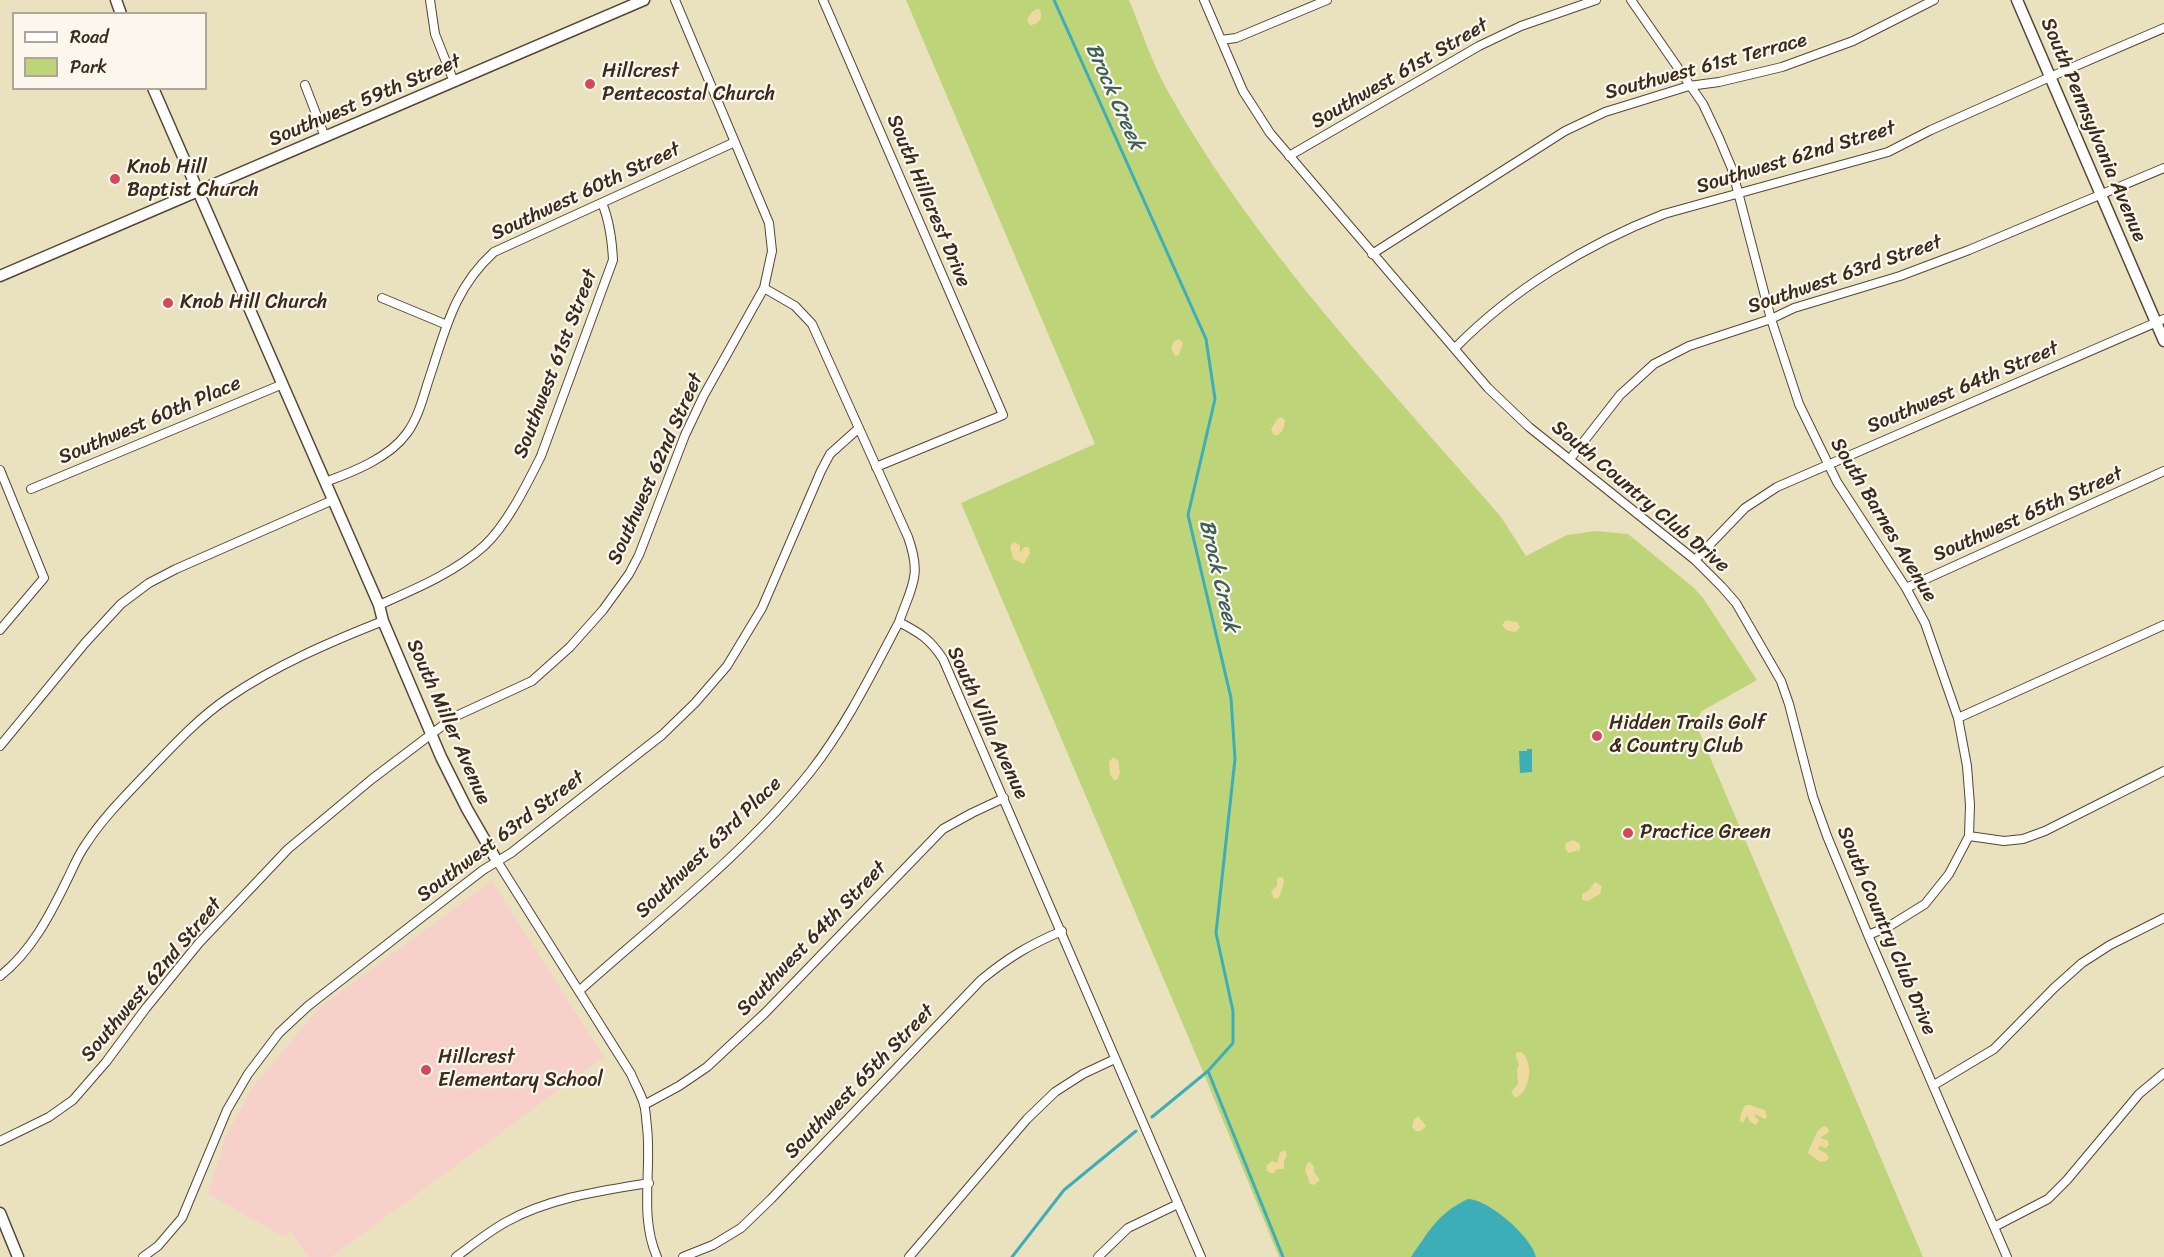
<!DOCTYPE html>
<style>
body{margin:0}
#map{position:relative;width:2164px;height:1257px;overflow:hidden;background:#eae2bf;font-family:Sriracha,sans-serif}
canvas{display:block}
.legend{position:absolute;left:12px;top:12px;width:195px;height:78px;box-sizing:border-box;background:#fbf7ec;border:2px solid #aea59a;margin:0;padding:8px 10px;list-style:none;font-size:18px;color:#3b2a1e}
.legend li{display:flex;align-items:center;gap:12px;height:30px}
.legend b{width:30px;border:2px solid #aea59a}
</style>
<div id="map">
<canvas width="2164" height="1257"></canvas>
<ul class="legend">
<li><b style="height:8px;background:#fff"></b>Road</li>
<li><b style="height:16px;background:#bdd479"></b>Park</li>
</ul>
</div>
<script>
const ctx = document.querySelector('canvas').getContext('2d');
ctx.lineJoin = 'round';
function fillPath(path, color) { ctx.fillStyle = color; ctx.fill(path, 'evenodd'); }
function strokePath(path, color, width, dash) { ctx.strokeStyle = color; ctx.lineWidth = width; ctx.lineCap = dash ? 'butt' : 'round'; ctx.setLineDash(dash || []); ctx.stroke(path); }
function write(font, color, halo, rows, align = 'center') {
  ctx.font = font + ' Sriracha,sans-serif'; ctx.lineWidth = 4.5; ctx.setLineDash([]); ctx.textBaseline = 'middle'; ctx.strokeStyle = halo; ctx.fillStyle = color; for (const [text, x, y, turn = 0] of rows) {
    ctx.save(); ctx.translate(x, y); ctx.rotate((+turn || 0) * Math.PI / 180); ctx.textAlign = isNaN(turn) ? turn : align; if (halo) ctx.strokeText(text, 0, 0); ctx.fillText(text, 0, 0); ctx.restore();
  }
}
const built = new Path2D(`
 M492 881 604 1057 331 1257H308L291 1231 284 1237 208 1194 226 1135 255 1084 321 1006Z`);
const green = new Path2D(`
 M906 0H1129C1141 29 1151 60 1166 88 1254 247 1383 380 1501 517L1526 556 1567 535 1596 531 1628 534 1693 587 1703 598 1757 680 1702 711 1695 722 1923 1257H1279L1199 1062 961 503 1095 444Z`);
const sand = new Path2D(`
 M1039 9C1045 17 1038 25 1030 25L1027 20C1029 15 1033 9 1039 9Z
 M1179 339 1183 343 1179 355 1175 356 1171 348 1174 341Z
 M1281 417 1285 420C1285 427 1281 436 1274 435L1271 429 1277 419Z
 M1014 542 1020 545V553L1024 547H1029L1030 553 1024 564 1013 559 1010 546Z
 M1506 620 1517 622 1520 627 1518 630 1515 632 1506 630 1502 625Z
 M1113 757 1118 760 1120 772 1118 779 1114 780 1110 775 1109 762Z
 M1573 840 1580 844V850L1568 853 1565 848 1566 843Z
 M1283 877 1284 883 1279 898 1274 899 1271 891 1277 886V878Z
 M1595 882 1602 886 1600 894 1588 901 1582 900V894L1588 891Z
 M1521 1052C1534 1061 1531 1092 1515 1098L1511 1092 1518 1084 1517 1069 1519 1065 1516 1057V1053Z
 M1746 1105H1750L1765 1110 1767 1117 1765 1119 1755 1114V1117L1759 1120 1756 1125 1750 1122 1747 1115 1743 1123 1740 1121C1740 1115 1742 1109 1746 1105Z
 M1418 1116 1426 1126 1421 1131H1415L1412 1127 1414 1119Z
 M1824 1126 1828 1128 1829 1132 1820 1138 1827 1140 1829 1144 1826 1148 1820 1146 1818 1149 1827 1154 1829 1158 1826 1161 1820 1162 1809 1154 1808 1152 1818 1130Z
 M1285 1150 1287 1155 1284 1162V1169H1277L1274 1173H1270L1266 1170 1267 1165 1272 1161 1277 1163 1280 1152Z
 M1310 1162 1314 1166V1172L1320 1180 1314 1185 1309 1183 1308 1177 1305 1171 1307 1163Z`);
const water = new Path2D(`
 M1527 749H1532V772L1520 773 1519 751H1527Z
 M1468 1199C1488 1199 1532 1237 1536 1257H1411C1430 1230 1437 1214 1468 1199Z`);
const stream = new Path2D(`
 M1054 0 1206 339 1215 399 1188 515 1231 698 1235 759 1216 933 1233 1011V1043L1208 1071 1152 1117
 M1208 1071 1283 1257
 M1012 1257 1064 1190 1136 1131`);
const street = new Path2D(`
 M430 0 435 34 454 82
 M675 0 769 223 772 251 764 288 795 306 812 324 908 537C922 576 912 585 899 622 920 633 930 639 943 659L1201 1257
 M823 0 1003 415 876 467
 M1204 0 1243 91 1270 133 1488 388 1529 427 1695 560 1722 587 1736 603 1781 681 1789 704 1813 797 1827 836 1868 935 2007 1257
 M1631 0 1703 104 1719 138 1732 169 1771 319 1799 404 1837 482 1906 588 1925 623 1958 718 1967 766 1970 805 1969 836 1949 874 1925 904 1888 927 1868 935
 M1221 40 1236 38 1327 0
 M305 85 325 137
 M1289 156 1479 46 1521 26 1596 0
 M1372 254 1565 131 1605 112 1689 86 1719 82 1782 67 1853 41 1934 0
 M382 298 447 325
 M1455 348C1513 289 1587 244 1664 214L1888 152 1931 130 2050 77 2164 28
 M1570 459 1620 395 1654 364 1689 346 1771 319 1794 308 1900 276 1969 250 2164 168
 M0 470 44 578 0 630
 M325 482C353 472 389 458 407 433 418 418 423 398 428 382 445 332 453 289 494 252L735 142
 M31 489 283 384
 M1695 560 1745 508 1777 487 2164 319
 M1906 588 2164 471
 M379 605C415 589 454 573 484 546 507 525 527 484 541 456L613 260C612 240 610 222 602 203
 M1958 718 2164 625
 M0 746 85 643 121 604 149 583 176 569 333 500
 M1969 836 2004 841 2023 839 2045 831 2164 771
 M497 861 631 1074C635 1084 641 1094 644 1104 646 1111 646 1120 647 1127 652 1171 639 1216 657 1257
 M0 976C31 952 50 915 67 880 73 868 78 855 86 844 103 818 124 797 145 775 171 748 197 719 228 698 276 665 330 642 383 621
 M579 991C656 922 746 853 811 771 846 726 872 673 899 622
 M1934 1085 1994 1049 2054 988 2082 963 2110 945 2164 918
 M644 1105 679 1086 707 1067 765 1013 943 829 972 813 1004 798
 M0 1141 49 1117 73 1100 106 1062 146 1008 199 943 288 849 372 779 454 717 532 681 570 647 603 610 629 574 639 555 685 435 704 395 764 288
 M1994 1227 2048 1199 2067 1180 2139 1094 2164 1073
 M143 1257 158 1246 182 1218 227 1110 248 1074 279 1033 308 1006 417 921 483 870 511 853 662 735 695 703 727 666 762 608 821 471 830 454 859 428
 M456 1257C472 1245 488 1232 506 1222 549 1198 600 1191 649 1183
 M683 1257 713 1245 741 1228 771 1199 981 980C1009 957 1029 945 1062 931
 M909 1257 1027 1119 1055 1092 1083 1074 1115 1059
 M1098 1257 1128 1228 1178 1204`);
const secondary = new Path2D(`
 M116 0 121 14
 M2017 0 2164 341
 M153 88 379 605 383 621 441 757 467 809 497 861
 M0 276 644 0
 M0 1213 18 1257`);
const markers = [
 [590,84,6,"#d1495b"],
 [115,179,6,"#d1495b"],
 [168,303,6,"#d1495b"],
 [1597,736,6,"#d1495b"],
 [1628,833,6,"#d1495b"],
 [426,1070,6,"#d1495b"]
];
const streetNames = [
 ["Southwest 61st Terrace",1706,67,-15],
 ["Southwest 61st Street",1400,74,-30],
 ["Southwest 59th Street",365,101,-23],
 ["South Pennsylvania Avenue",2093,130,67],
 ["Southwest 62nd Street",1796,158,-17],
 ["Southwest 60th Street",586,192,-25],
 ["South Hillcrest Drive",928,201,67],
 ["Southwest 63rd Street",1845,275,-19],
 ["Southwest 61st Street",556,364,-69],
 ["Southwest 64th Street",1963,388,-23],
 ["Southwest 60th Place",150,421,-23],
 ["Southwest 62nd Street",656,469,-66],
 ["South Country Club Drive",1640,497,40],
 ["Southwest 65th Street",2028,515,-24],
 ["South Barnes Avenue",1883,520,59],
 ["South Miller Avenue",448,722,66],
 ["South Villa Avenue",987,723,65],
 ["Southwest 63rd Street",501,837,-37],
 ["Southwest 63rd Place",709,848,-44],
 ["South Country Club Drive",1886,931,67],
 ["Southwest 64th Street",812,939,-46],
 ["Southwest 62nd Street",152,980,-50],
 ["Southwest 65th Street",860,1082,-46]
];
const poiNames = [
 ["Hillcrest",602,72],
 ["Pentecostal Church",602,95],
 ["Knob Hill",127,168],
 ["Baptist Church",127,191],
 ["Knob Hill Church",180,303],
 ["Hidden Trails Golf",1609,724],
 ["& Country Club",1609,747],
 ["Practice Green",1640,833],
 ["Hillcrest",438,1058],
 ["Elementary School",438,1081]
];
const waterNames = [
 ["Brock Creek",1114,97,66],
 ["Brock Creek",1218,576,77]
];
fillPath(built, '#f7d0c9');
fillPath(green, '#bdd479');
fillPath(sand, '#eeda9e');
fillPath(water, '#3daeb7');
strokePath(stream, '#3daeb7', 3);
strokePath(street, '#554636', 10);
strokePath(secondary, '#554636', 13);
strokePath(street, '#fff', 8);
strokePath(secondary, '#fff', 10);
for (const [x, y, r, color] of markers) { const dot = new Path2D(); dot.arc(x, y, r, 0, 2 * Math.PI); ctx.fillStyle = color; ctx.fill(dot); strokePath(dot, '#fbf7ec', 2); }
write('20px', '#3b2a1e', '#fbf7ec', streetNames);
write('20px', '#3b2a1e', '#fbf7ec', poiNames, 'left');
write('italic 21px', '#3c5f5b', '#fbf7ec', waterNames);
</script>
